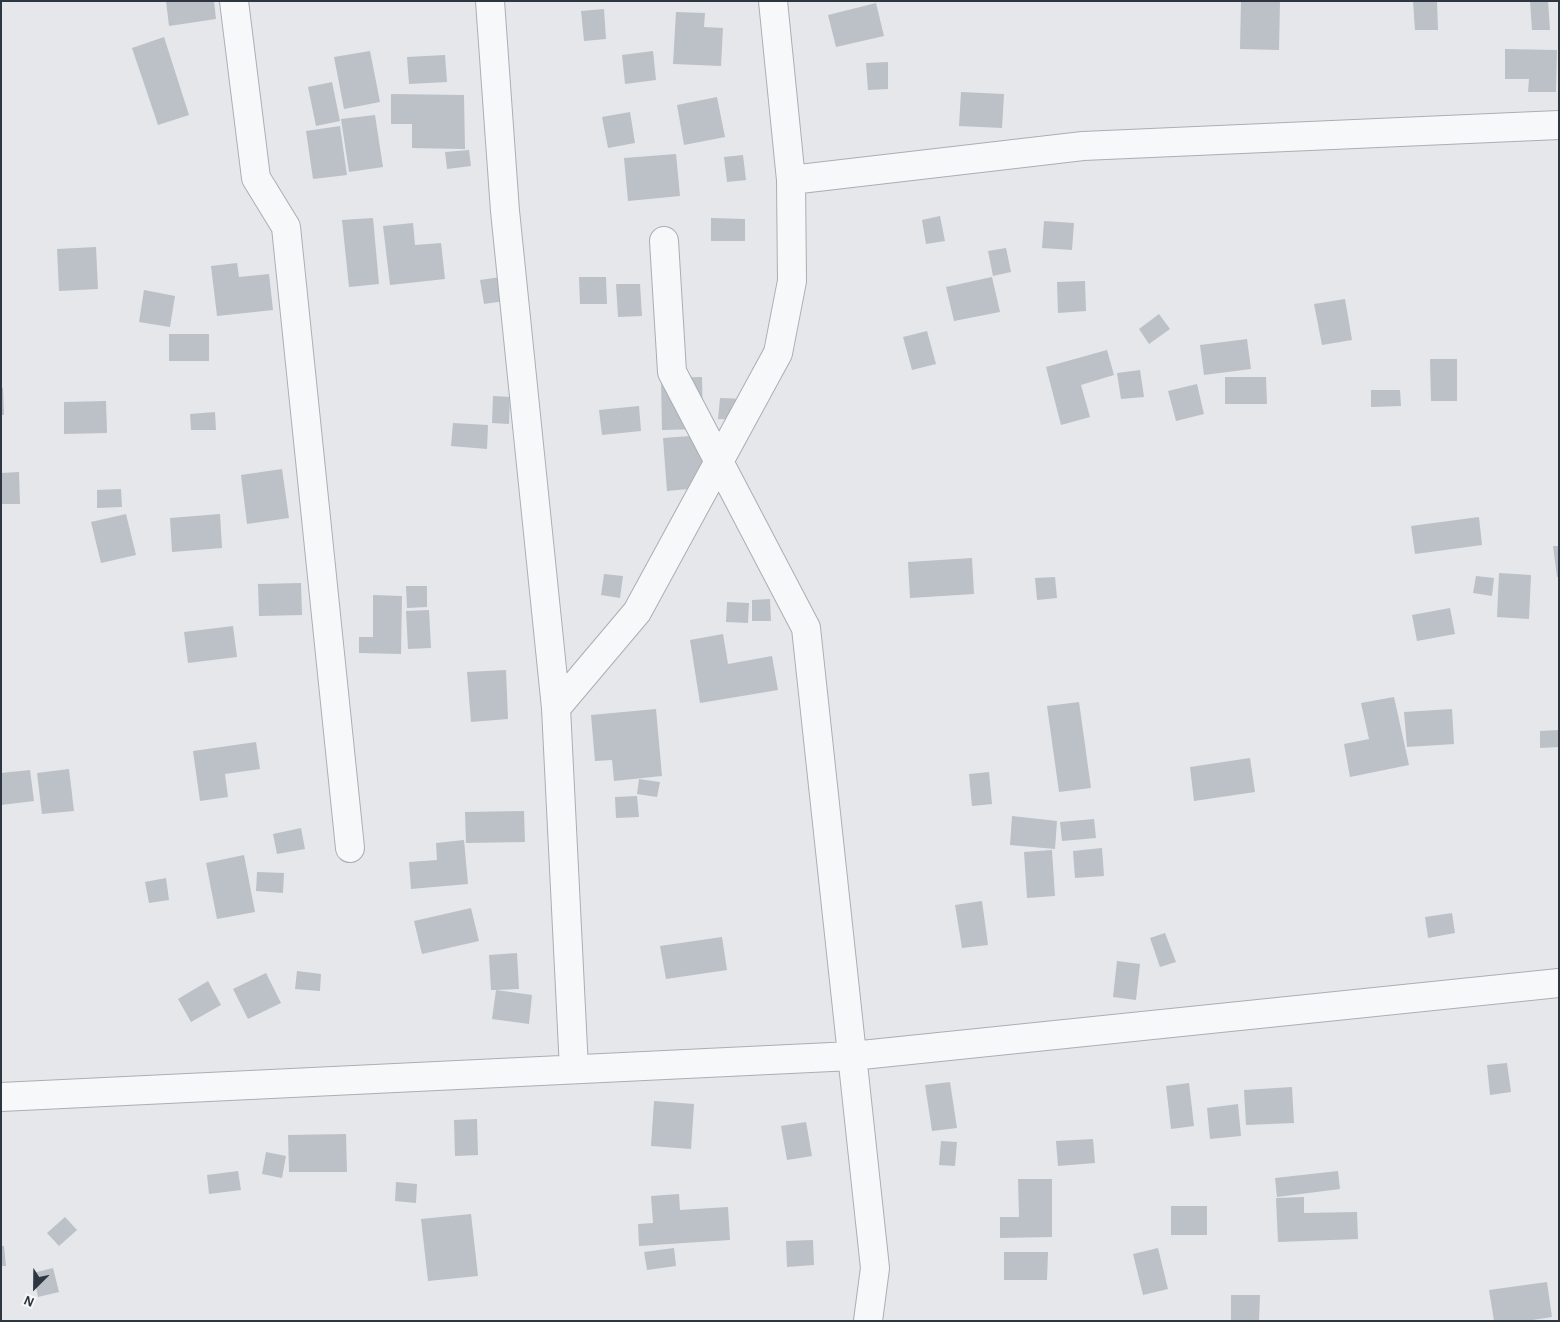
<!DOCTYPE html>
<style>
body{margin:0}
#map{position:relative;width:1560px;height:1322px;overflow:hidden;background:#e5e7eb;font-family:"Alegreya Sans",sans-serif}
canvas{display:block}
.frame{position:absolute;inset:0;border:2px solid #2e3642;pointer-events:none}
.north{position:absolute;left:10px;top:1262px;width:50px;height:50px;-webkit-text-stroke:4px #f4f6f8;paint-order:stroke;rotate:203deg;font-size:14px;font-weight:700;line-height:20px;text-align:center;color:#2e3642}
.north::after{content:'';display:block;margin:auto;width:18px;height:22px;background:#2e3642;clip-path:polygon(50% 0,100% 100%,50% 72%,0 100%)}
</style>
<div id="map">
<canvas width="1560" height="1322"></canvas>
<div class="frame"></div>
<div class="north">N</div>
</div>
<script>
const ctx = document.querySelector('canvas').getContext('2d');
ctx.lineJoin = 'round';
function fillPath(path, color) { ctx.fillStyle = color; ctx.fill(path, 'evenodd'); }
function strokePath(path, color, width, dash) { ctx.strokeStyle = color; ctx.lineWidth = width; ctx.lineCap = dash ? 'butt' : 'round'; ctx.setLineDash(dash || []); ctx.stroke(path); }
const building = new Path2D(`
 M166 1H214L216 19 169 26Z
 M1241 1H1280L1279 50 1240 49Z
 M1413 1H1437L1438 30H1415Z
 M1530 1H1548L1550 30H1532Z
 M876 3 884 36 836 47 828 15Z
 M604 9 606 39 584 41 581 11Z
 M676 12 705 13 704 27 723 28 721 66 673 64Z
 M164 37 189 115 158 125 132 48Z
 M1505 49 1557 50 1556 92H1528L1529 79H1505Z
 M370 51 380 102 344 109 334 57Z
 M653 51 656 80 625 84 622 55Z
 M445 55 447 82 409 84 407 57Z
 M888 62V89L868 90 866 63Z
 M332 82 340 121 316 126 308 87Z
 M961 92 1004 94 1002 128 959 126Z
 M391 94 464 95 465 149 412 148V124H391Z
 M717 97 725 137 684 145 677 105Z
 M630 112 635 143 608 148 602 117Z
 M375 115 383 167 349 172 341 119Z
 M340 126 347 175 313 179 306 131Z
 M469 150 471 166 447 169 445 152Z
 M676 154 680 196 628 201 624 158Z
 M743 155 746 180 727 182 724 157Z
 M940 216 945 241 926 244 922 220Z
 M373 218 379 284 349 287 342 220Z
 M711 218 745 219V241H711Z
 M1044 221 1074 223 1072 250 1042 248Z
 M413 223 415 245 441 243 445 279 390 285 383 226Z
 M96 247 98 289 59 291 57 249Z
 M1006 248 1011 272 993 276 988 251Z
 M237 263 239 277 269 274 273 310 217 316 211 266Z
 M501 277 505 301 484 304 480 280Z
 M579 277H606L607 304H580Z
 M992 277 1000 312 954 321 946 287Z
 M1085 281 1086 311 1058 313 1057 282Z
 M616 284H640L642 316 618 317Z
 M144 290 175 296 170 327 139 322Z
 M1345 299 1352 340 1322 345 1314 304Z
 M1159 314 1170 329 1149 344 1139 329Z
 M927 331 936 364 912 370 903 337Z
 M169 334H209V361H169Z
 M1247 339 1251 369 1204 375 1200 345Z
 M1107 350 1114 375 1081 385 1090 417 1061 425 1046 367Z
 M1430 359H1457V401H1431Z
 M1140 370 1144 397 1121 399 1117 373Z
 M702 377 703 429 662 430 661 378Z
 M1225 377H1266L1267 404H1225Z
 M1197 384 1204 414 1176 421 1168 391Z
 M1 388H3L4 415H1Z
 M1371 390H1400L1401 406 1371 407Z
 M493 396 510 397 509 424 492 423Z
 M720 398 744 399 743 420 718 419Z
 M106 401 107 433 64 434V402Z
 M639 406 641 431 602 435 599 410Z
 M215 412 216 430H191L190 414Z
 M453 423 488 425 487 449 451 446Z
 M704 435 709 487 667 491 663 438Z
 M282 469 289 518 247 524 241 475Z
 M19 472 20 504H1V473Z
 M121 489 122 507 97 508V490Z
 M126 514 136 555 101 563 91 522Z
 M220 514 222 548 172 552 170 518Z
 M1479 517 1482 545 1415 554 1411 526Z
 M1553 546H1559V577H1557Z
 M972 558 974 594 910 598 908 562Z
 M1499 573 1531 575 1529 619 1497 617Z
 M604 574 623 576 620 598 601 595Z
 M1476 576 1494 578 1492 596 1473 593Z
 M1055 577 1057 598 1037 600 1035 578Z
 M301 583 302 615 259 616 258 584Z
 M406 586H427V607L407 608Z
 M373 595 402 596 401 654 359 653V637H373Z
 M770 599 771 621H752V600Z
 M727 602 749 603 748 623 726 622Z
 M1450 608 1455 634 1417 641 1412 615Z
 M429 610 431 648 408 649 406 611Z
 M233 626 237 657 188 663 184 632Z
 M723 634 728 664 772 656 778 690 700 703 690 640Z
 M506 670 508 719 471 722 467 672Z
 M1394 697 1409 765 1350 777 1344 744 1369 739 1361 703Z
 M1079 702 1091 788 1059 792 1047 706Z
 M656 709 662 776 614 781 612 760 595 761 591 715Z
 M1452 709 1454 744 1407 747 1404 712Z
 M1559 730V747L1540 748V731Z
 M256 742 260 769 225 774 228 797 200 801 193 751Z
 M1250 758 1255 792 1194 801 1190 767Z
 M69 769 74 811 42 814 37 773Z
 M30 770 34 801 1 805V773Z
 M989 772 992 804 972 806 969 774Z
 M639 779 660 782 657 797 637 794Z
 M637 796 639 817 616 818 615 797Z
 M524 811 525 842 466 843 465 812Z
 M1012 816 1057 821 1055 849 1010 845Z
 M1094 819 1096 838 1062 841 1060 822Z
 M301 828 305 849 277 854 273 834Z
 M464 840 468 884 411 889 409 862 437 860 436 843Z
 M1102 848 1104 876 1075 878 1073 851Z
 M1052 850 1055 896 1027 898 1024 852Z
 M244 855 255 912 217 919 206 863Z
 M257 872 284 873 283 893 256 891Z
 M166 878 169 900 149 903 145 882Z
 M982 901 988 945 962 948 955 905Z
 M471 908 479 941 422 954 414 921Z
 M1452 913 1455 933 1428 938 1425 917Z
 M1165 933 1176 962 1160 967 1150 938Z
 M722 937 727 970 666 979 660 946Z
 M517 953 519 989 496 990 532 995 529 1024 492 1019 496 990H491L489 955Z
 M1117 961 1140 964 1136 1000 1113 997Z
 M297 971 321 974 320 991 295 989Z
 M266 973 281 1003 248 1019 233 989Z
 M208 981 221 1005 191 1022 178 999Z
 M1507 1063 1511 1092 1490 1095 1487 1065Z
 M950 1082 957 1128 932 1131 925 1085Z
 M1189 1083 1194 1126 1171 1129 1166 1086Z
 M1292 1087 1294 1123 1246 1125 1244 1090Z
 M654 1101 694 1104 691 1149 651 1146Z
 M1238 1104 1241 1136 1210 1139 1207 1108Z
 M477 1119 478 1155 455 1156 454 1120Z
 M806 1122 812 1156 787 1160 781 1126Z
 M346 1134 347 1172H289L288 1135Z
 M1093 1139 1095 1163 1058 1166 1056 1141Z
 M941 1141 957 1142 955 1166 939 1165Z
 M266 1152 286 1156 282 1178 262 1174Z
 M238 1171 241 1190 209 1194 207 1175Z
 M1338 1171 1340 1189 1277 1197 1275 1178Z
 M1018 1179H1052V1237L1000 1238V1217H1019Z
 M396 1182 417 1184 416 1203 395 1201Z
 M679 1194 680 1210 728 1207 730 1240 639 1246 638 1224 653 1223 651 1196Z
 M1304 1197V1213L1357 1212 1358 1239 1278 1242 1276 1198Z
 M1171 1206H1207V1235H1171Z
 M471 1214 478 1276 428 1281 421 1219Z
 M65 1217 77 1230 59 1246 47 1233Z
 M813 1240 814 1265 787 1267 786 1241Z
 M1 1246H4L6 1266H1Z
 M674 1248 676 1266 647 1270 644 1252Z
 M1158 1248 1168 1289 1143 1295 1133 1254Z
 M1004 1252H1048L1047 1280H1004Z
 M53 1268 59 1292 38 1297 33 1273Z
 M1547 1282 1552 1317 1526 1321H1494L1489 1290Z
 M1231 1295H1260L1259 1321H1231Z`);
const minor = new Path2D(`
 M234 1 256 178 286 227 350 848
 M490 1 505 211 556 708 574 1069
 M791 180 1083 146 1559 125
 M664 241 672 372 806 628 875 1268 868 1321
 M556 708 637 612 778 353 792 281 791 180 773 1
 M1 1097 852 1056 1559 983`);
fillPath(building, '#bcc1c7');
strokePath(minor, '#aaaeb5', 30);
strokePath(minor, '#f7f8f9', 28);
</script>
